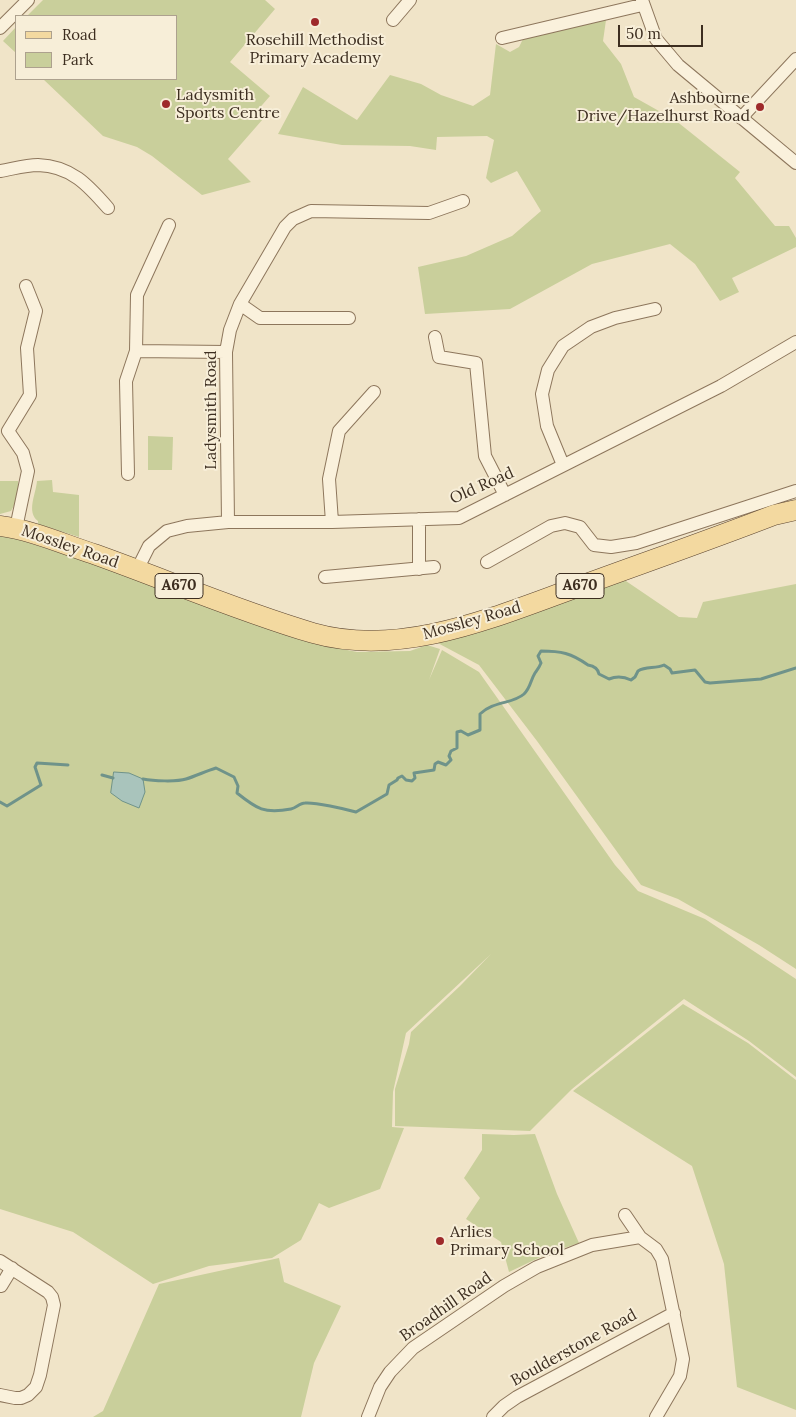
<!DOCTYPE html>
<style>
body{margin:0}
#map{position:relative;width:796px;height:1417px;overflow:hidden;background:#f0e4c8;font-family:Lora,serif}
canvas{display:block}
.legend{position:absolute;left:15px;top:15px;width:162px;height:65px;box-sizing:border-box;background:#f7eed8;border:1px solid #ada18e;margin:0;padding:6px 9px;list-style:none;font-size:15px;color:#3d2e20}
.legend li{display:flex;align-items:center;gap:10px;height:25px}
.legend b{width:25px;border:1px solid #ada18e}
.scale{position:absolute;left:618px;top:25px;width:85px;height:22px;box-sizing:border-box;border:2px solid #3d2e20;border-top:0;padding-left:6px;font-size:15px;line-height:18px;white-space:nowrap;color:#3d2e20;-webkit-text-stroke:4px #f7eed8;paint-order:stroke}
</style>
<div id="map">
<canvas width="796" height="1417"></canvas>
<ul class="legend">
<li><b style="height:6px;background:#f3d9a0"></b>Road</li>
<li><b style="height:14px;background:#c9cf9b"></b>Park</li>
</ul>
<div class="scale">50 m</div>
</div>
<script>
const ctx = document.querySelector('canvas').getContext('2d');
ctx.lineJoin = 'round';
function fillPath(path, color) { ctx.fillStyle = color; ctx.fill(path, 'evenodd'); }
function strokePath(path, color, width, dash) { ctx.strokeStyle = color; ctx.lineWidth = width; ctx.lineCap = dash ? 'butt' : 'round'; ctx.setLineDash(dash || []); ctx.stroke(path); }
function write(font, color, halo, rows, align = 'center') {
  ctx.font = font + ' Lora,serif'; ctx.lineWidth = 4; ctx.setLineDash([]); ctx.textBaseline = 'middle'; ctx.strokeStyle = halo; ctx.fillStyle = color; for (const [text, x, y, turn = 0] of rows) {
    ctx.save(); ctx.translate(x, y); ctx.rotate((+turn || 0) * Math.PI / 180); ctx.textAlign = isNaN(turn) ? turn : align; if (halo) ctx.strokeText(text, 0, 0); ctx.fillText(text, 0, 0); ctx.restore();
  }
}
const green = new Path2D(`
 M43 0H265L275 9 230 62 270 96 256 112 263 119 228 159 251 182 202 195 152 156 137 147 103 136 43 79H176V16H27Z
 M605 17 606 20 603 41 621 64 634 97 675 120 740 172 735 178 775 226H789L796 238V247L732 278 739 292 720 301 695 264 670 244 592 264 510 309 425 314 418 267 466 256 512 236 541 211 517 171 491 183 486 178 494 140 487 136 437 137 436 150 410 146 342 145 278 134 303 87 357 120 390 75 421 84 441 95 473 106 490 95 496 44 510 52 519 47 524 37Z
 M16 27V53L3 41Z
 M148 436 173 437 172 470H148Z
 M52 480 53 492 79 495V537L38 524V521C26 512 36 494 37 481Z
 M0 481H18V498L11 511 0 514Z
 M0 536H8L165 587 313 643 357 652 410 651 427 645 440 649 429 680 442 650 479 672 615 865 638 891 705 919 796 979V1077L749 1041 684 999 572 1089 530 1131 395 1126V1089L409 1044 411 1032 460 986 491 954 406 1033 393 1092 392 1127 404 1128 380 1189 329 1208 319 1203 301 1240 272 1258 209 1266 153 1284 73 1232 0 1209Z
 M620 577 679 617 697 618 703 602 796 584V969L759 945 678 899 641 885 537 741 479 665 434 641Z
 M683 1004 748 1043 796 1080V1410L737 1387 724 1264 692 1166 573 1091Z
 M482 1134 514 1135 535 1134 557 1194 579 1243 549 1253 509 1272 501 1242 466 1219 480 1198 464 1178 482 1150Z
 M279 1258 284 1282 341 1306 314 1363 301 1417H93L103 1411 159 1284Z`);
const water = new Path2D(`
 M114 772 129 773 143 779 145 792 139 808 122 801 111 793Z`);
const stream = new Path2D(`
 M102 775 113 778
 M143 779C153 781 177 782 186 779 196 776 206 771 216 768L234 777 238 786 237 793C257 809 264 814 291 809 296 808 300 803 305 803 315 802 345 809 356 812L387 794 389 785 397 780 398 778 402 776 406 780 412 781 415 778 414 773 434 770 435 764 438 762 446 765 451 760 449 756 451 751 457 748V732L461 731 468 735 480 730V714C493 701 513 704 524 694 531 687 530 681 535 673 537 670 539 668 541 663L538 656 541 651C561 651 571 653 588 665 594 666 598 668 599 674L609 679C616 676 623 676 631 680L635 677 638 671C646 666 655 669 664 665L670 669 672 673 695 670 705 682 710 683 761 679 796 668
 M0 802 7 806 41 785 35 767 37 763 68 765`);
const street = new Path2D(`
 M642 0 656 39 678 65 796 163
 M393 20 410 0
 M0 28 28 0
 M502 38 642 5
 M741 118 796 59
 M0 171C12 169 26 165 38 165 71 166 88 185 108 208
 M240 304 260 318H349
 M435 337 439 357 476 363 485 456 505 495
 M136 351 137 295 169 225
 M563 465 547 426 542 394 548 370 563 346 591 327 615 318 655 309
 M128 474 126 381 136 351 226 352
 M419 519V569
 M228 522 226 352 230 330 240 304 285 227 293 219 311 211 429 213 463 201
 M332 522 329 479 339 431 374 392
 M16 528 28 471 23 453 8 431 30 395 27 348 36 311 26 286
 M487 562 551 526 565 523 580 527 594 545 611 547 636 543 796 491
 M137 570 149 546 167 531 187 526 228 522H332L459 518 721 386 796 342
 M325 577 434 567
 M625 1215 640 1237
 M0 1261 48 1292 52 1297 54 1305 40 1375 36 1387 28 1395 21 1398H15L0 1395
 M1 1286 12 1268
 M368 1417 380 1387 390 1372 413 1348 504 1286 537 1267 592 1245 640 1237 656 1249 662 1259 683 1359 680 1376 656 1417
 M493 1417 504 1406 517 1397 674 1313`);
const primary = new Path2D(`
 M0 526C32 530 63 544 94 554 167 580 238 611 313 633 404 659 501 614 586 584 649 561 712 539 774 515L796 510`);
const markers = [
 [315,22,5,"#9e2a2b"],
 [166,104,5,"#9e2a2b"],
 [760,107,5,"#9e2a2b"],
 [440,1241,5,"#9e2a2b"]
];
const shields = [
 [179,586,48],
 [580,586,48]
];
const shieldNames = [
 ["A670",179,586],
 ["A670",580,586]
];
const poiNames = [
 ["Rosehill Methodist",315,40,"center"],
 ["Primary Academy",315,58,"center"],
 ["Ladysmith",176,95],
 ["Sports Centre",176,113],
 ["Ashbourne",750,98,"right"],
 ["Drive/Hazelhurst Road",750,116,"right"],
 ["Arlies",450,1232],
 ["Primary School",450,1250]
];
const streetNames = [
 ["Ladysmith Road",211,410,-90],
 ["Old Road",482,486,-24],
 ["Mossley Road",70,547,19],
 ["Mossley Road",472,621,-16],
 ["Broadhill Road",446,1307,-35],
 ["Boulderstone Road",574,1348,-29]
];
fillPath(green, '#c9cf9b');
fillPath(water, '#a9c4bc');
strokePath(water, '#6f938a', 1);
strokePath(stream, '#6f938a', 3);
strokePath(street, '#8d765c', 14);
strokePath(primary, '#5b4430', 21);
strokePath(street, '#faf1dc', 12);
strokePath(primary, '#f3d9a0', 20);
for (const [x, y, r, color] of markers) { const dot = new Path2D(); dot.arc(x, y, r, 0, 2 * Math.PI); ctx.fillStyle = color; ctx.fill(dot); strokePath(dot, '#f7eed8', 2); }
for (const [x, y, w] of shields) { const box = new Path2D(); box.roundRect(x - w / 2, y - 12.5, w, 25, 4); ctx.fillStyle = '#f7eed8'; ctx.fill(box); strokePath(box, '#3d2e20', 1); }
write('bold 15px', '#3d2e20', null, shieldNames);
write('16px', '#3d2e20', '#f7eed8', poiNames, 'left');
write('16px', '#3d2e20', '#f7eed8', streetNames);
</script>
